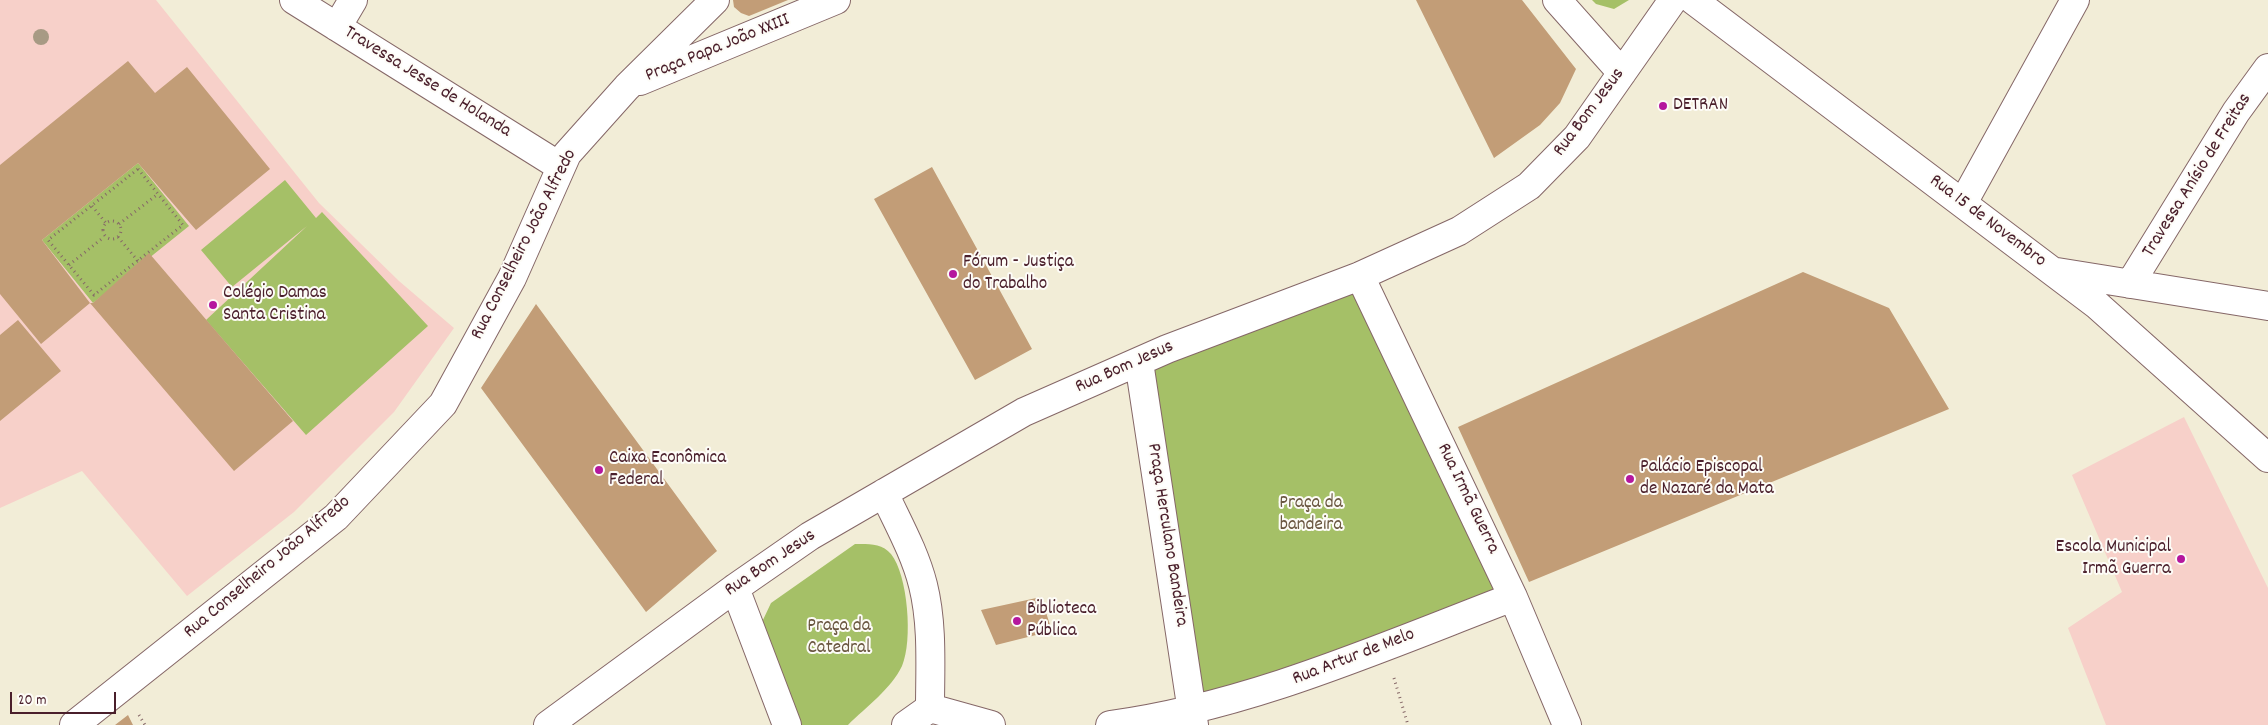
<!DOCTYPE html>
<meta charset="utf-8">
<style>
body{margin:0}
#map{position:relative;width:2268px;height:725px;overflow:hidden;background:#f2edd7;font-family:Dekko,sans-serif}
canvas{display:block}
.scale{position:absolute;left:10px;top:692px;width:106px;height:22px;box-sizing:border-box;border:2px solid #4a1f2b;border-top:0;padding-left:6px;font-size:15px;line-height:18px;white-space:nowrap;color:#4a1f2b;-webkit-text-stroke:4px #fdfcf7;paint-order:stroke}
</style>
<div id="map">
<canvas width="2268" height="725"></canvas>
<div class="scale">20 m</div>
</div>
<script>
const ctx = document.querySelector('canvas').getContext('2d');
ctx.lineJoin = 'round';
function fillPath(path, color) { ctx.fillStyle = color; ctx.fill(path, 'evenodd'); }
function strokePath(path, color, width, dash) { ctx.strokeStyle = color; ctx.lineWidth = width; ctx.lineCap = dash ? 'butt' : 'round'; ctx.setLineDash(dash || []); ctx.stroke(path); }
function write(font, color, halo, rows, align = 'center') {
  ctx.font = font + ' Dekko,sans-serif'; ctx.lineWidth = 4; ctx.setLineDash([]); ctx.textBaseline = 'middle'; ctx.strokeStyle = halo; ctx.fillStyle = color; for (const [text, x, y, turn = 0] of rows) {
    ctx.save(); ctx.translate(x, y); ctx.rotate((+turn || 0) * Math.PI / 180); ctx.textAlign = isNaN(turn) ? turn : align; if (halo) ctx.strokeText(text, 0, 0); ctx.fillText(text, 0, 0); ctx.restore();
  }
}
const built = new Path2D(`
 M0 0H156L319 203 399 281 454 328 394 412 294 512 187 596 82 471 0 508Z
 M2184 417 2268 588V725H2106L2068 628 2122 592 2072 475Z`);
const green = new Path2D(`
 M1592 0H1629L1614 9 1596 4Z
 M138 163 189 226 93 303 42 240Z
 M285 180 316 218 322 212 428 326 306 435 206 320 307 226 232 287 201 250Z
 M1360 276 1513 597 1192 709 1139 362Z
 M855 544C868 544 882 543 891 554 908 575 913 641 902 666 891 689 866 707 848 725H799L762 622 771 603Z`);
const building = new Path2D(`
 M733 0H788L749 16 741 13 734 7Z
 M1416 0H1522L1576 69 1560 103 1540 125 1494 158Z
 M128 61 155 93 187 67 270 169 196 230 138 163 42 240 90 303H93L149 253 293 421 234 471 90 303 41 344 0 294V165Z
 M932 167 1032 349 975 380 874 199Z
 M1803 272 1889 308 1949 409 1529 582 1458 427Z
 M536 304 717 551 646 612 481 388Z
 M18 320 61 371 0 421V335Z
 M1041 597 1052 631 996 645 981 610Z
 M128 715 133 725H115Z`);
const path = new Path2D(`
 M138 169 183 225 94 295 48 240Z
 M92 206 106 223
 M103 230a9 9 0 1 1 18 0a9 9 0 1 1-18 0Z
 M119 224 158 194
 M118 237 138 261
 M69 265 104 237
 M1394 678 1408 725
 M139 715 145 725`);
const minor = new Path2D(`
 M294 0 561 167
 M1557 0 1622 73
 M1693 0 2097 305 2268 458
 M337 27 353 0
 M640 81 836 0
 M1963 203 2075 0
 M2057 272 2268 306
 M1360 276 1513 597 1567 725
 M2130 284 2236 112 2268 68
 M1139 362 1194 725
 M884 493C898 523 915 553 923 585 933 625 930 668 930 708
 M735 588 787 725
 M930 708 991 725
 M74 725 336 517 443 404 512 278 567 154 627 87 715 0
 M548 725 735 588 810 536 1024 412 1167 349 1360 276 1459 231 1529 186 1577 137 1673 0
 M906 725 930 708
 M1110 725C1250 706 1382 647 1513 597`);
const trees = [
 [41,37]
];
const markers = [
 [1663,106,5,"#b5179e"],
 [953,274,5,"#b5179e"],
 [213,305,5,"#b5179e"],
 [599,470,5,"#b5179e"],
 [1630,479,5,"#b5179e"],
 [2181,559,5,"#b5179e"],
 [1017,621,5,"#b5179e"]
];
const streetNames = [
 ["Praça Papa João XXIII",718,49,-22],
 ["Travessa Jesse de Holanda",427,83,32],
 ["Rua Bom Jesus",1590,113,-53],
 ["Travessa Anísio de Freitas",2198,176,-58],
 ["Rua 15 de Novembro",1987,222,37],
 ["Rua Conselheiro João Alfredo",525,245,-63],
 ["Rua Bom Jesus",1125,368,-24],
 ["Rua Irmã Guerra",1467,499,64],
 ["Praça Herculano Bandeira",1166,535,81],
 ["Rua Bom Jesus",771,564,-34],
 ["Rua Conselheiro João Alfredo",268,568,-40],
 ["Rua Artur de Melo",1354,658,-21]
];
const poiNames = [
 ["DETRAN",1673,106],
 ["Fórum - Justiça",963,263],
 ["do Trabalho",963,285],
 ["Colégio Damas",223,294],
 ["Santa Cristina",223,316],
 ["Caixa Econômica",609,459],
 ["Federal",609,481],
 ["Palácio Episcopal",1640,468],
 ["de Nazaré da Mata",1640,490],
 ["Escola Municipal",2171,548,"right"],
 ["Irmã Guerra",2171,570,"right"],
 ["Biblioteca",1027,610],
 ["Pública",1027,632]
];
const parkNames = [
 ["Praça da",1311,504],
 ["bandeira",1311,526],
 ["Praça da",839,627],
 ["Catedral",839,649]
];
fillPath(built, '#f7d0c9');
fillPath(green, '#a5c067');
fillPath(building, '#c29d77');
strokePath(minor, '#856767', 30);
strokePath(path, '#856767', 3, [1, 4]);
strokePath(minor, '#fff', 28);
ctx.fillStyle = '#a79a84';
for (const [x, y] of trees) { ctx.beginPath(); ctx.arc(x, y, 8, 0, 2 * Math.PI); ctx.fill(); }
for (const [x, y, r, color] of markers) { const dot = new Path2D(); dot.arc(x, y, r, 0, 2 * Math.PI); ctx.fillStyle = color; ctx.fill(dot); strokePath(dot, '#fdfcf7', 2); }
write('19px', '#4a1f2b', '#fdfcf7', streetNames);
write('19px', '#4a1f2b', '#fdfcf7', poiNames, 'left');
write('19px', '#6a5740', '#fdfcf7', parkNames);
</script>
